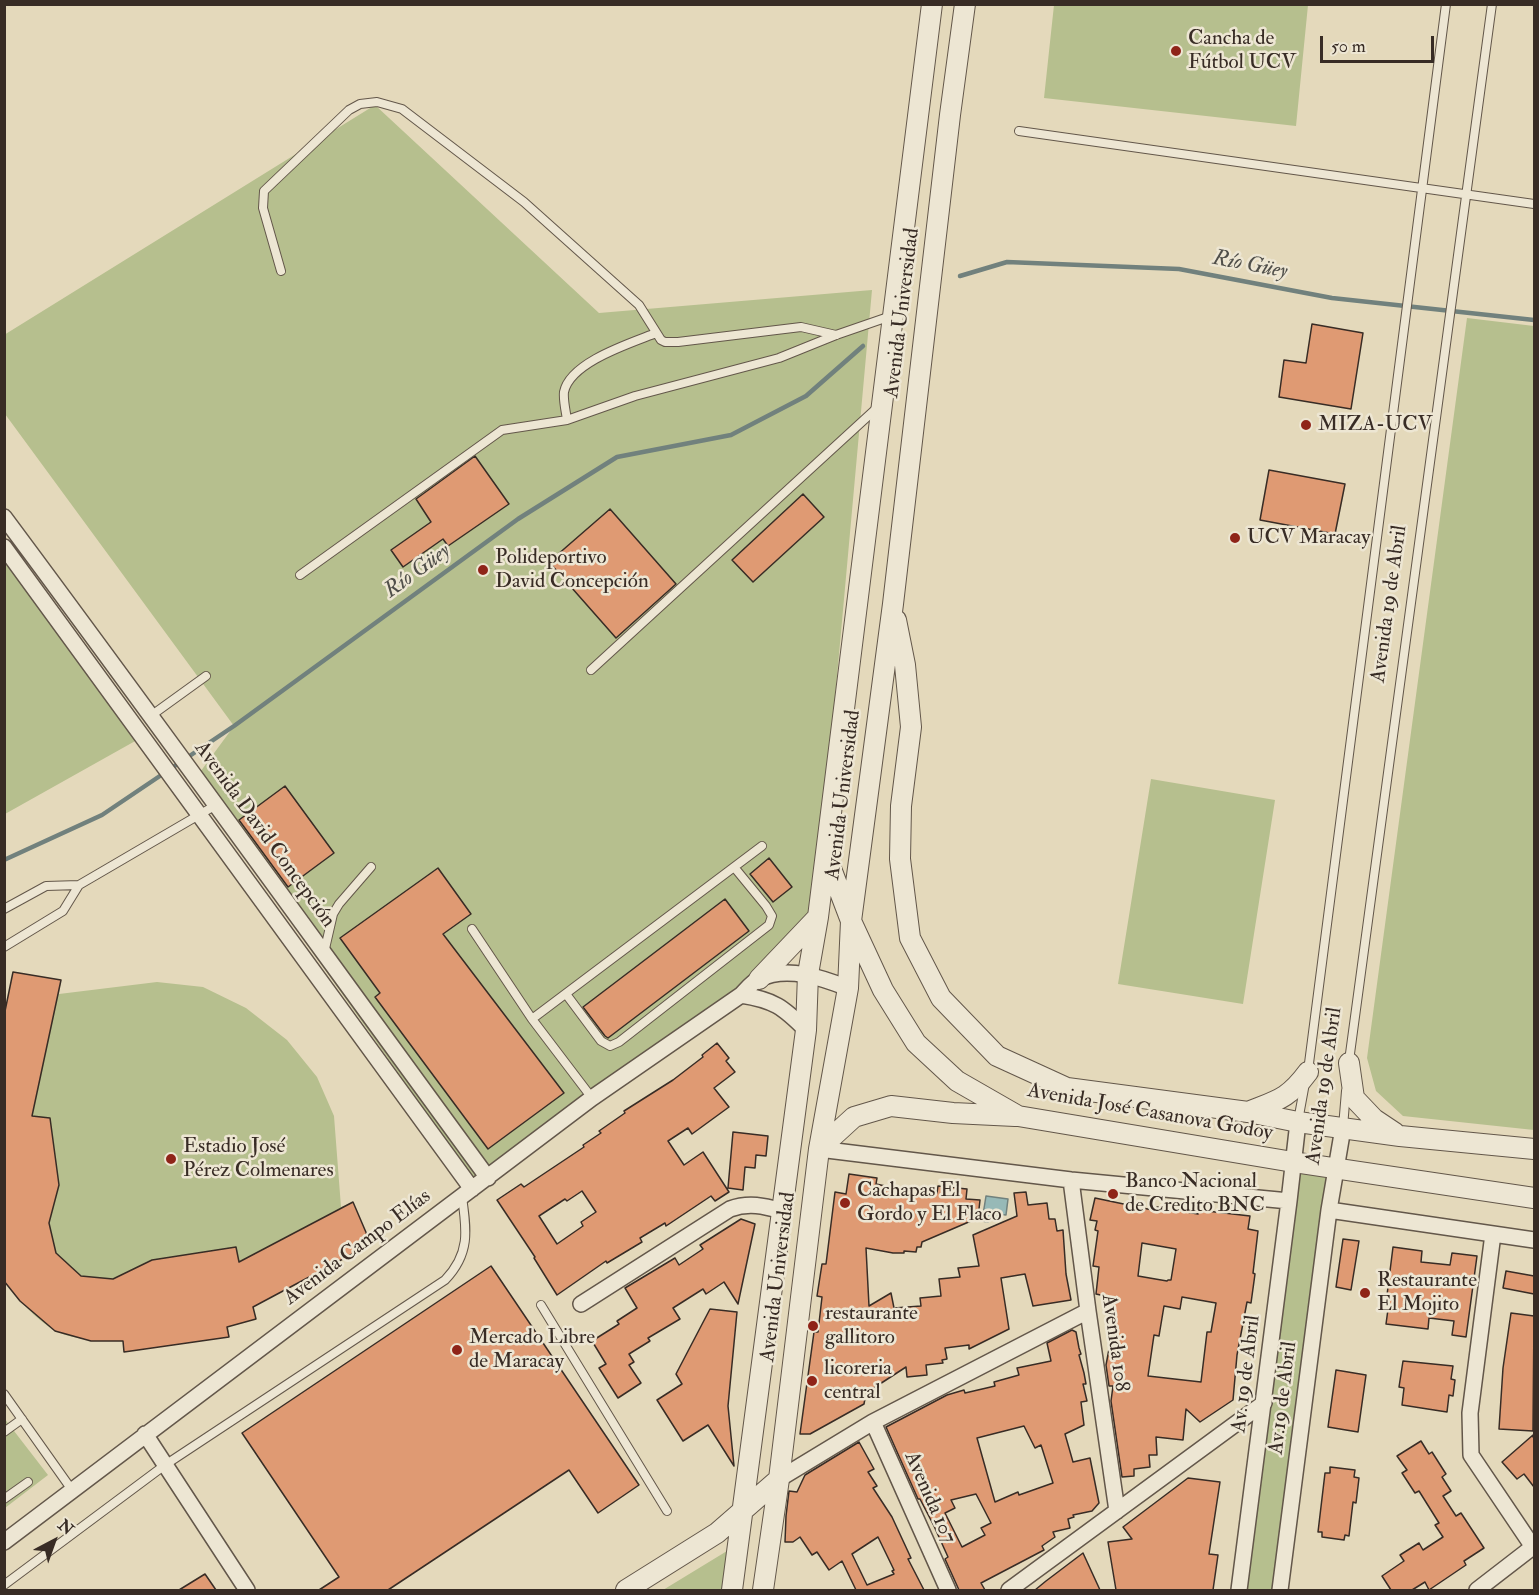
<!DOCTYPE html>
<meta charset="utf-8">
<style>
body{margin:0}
#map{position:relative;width:1539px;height:1595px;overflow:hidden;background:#e4d9bb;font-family:"IM FELL Double Pica",serif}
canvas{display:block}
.frame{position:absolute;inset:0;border:6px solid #382c25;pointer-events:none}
.north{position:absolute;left:24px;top:1511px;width:60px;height:60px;-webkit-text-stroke:4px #ede6d3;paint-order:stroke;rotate:41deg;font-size:16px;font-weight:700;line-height:24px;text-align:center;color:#382c25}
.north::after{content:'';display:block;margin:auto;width:21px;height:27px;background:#382c25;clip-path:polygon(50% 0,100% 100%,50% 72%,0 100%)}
.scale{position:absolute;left:1320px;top:36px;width:114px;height:27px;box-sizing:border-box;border:3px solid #382c25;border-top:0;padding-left:8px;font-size:18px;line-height:21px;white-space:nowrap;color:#382c25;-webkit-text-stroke:4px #ede6d3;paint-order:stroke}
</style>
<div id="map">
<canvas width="1539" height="1595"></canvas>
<div class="frame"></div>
<div class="north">N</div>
<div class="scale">50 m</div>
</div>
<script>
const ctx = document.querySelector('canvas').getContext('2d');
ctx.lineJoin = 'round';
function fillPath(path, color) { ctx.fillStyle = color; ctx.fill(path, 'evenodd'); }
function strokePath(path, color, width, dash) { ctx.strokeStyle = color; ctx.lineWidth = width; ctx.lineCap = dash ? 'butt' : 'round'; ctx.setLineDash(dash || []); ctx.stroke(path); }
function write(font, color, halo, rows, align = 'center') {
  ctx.font = font + ' "IM FELL Double Pica",serif'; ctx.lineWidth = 5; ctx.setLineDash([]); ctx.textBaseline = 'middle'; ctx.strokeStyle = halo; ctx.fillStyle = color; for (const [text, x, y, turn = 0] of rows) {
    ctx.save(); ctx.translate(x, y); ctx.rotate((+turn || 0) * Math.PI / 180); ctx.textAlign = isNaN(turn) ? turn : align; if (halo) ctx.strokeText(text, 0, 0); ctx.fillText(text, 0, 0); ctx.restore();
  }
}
const green = new Path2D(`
 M1054 5H1308L1296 126 1044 98Z
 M375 105 599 313 872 290 814 930 476 1182 192 783 234 726 5 414 4 335Z
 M1467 318 1534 326V1130L1403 1116 1376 1091 1367 1058Z
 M4 561 137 740 5 814H4Z
 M1151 779 1275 800 1243 1004 1118 984Z
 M13 972 61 980 59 994 157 982 203 987 246 1008 287 1040 317 1077 334 1116 341 1207 353 1202 371 1244 253 1307 256 1319 228 1326 229 1337 124 1352 123 1341C103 1341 71 1340 54 1330 34 1318 18 1299 5 1281Z
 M1299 1169 1329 1173 1272 1590H1243Z
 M4 1418 48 1475 5 1508H4Z
 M727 1551 722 1590H663Z`);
const water = new Path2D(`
 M986 1196 1008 1199 1006 1215 997 1214 996 1219 989 1218 988 1222 982 1221Z`);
const stream = new Path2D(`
 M960 276 1007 262 1179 269 1332 298 1534 320
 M4 860 102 815 234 726 518 519 617 457 731 435 806 396 863 346`);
const building = new Path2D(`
 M1312 324 1363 333 1351 409 1279 397 1284 360 1306 363Z
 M475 456 509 504 448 546 443 539 403 567 391 550 431 522 416 499Z
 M1269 470 1345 484 1335 534 1260 520Z
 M803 494 824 517 753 582 732 560Z
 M610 509 676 584 616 638 549 562Z
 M285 786 334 853 288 887 239 820Z
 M769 858 792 887 773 902 750 874Z
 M438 868 471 914 443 934 564 1093 488 1149 375 997 380 993 340 938Z
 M725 899 749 931 608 1038 605 1036 583 1007Z
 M13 972 61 980 32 1116 50 1118 59 1185 49 1223 56 1253 81 1276 113 1279 152 1260 236 1247 239 1262 353 1202 371 1244 253 1307 256 1319 227 1327 229 1337 124 1352 123 1341H91L55 1331 20 1301 4 1281V1016Z
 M717 1043 729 1058 726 1061 735 1072 714 1088 729 1107 692 1134 688 1128 668 1141 684 1165 703 1152 729 1192 715 1201 711 1196 666 1226 665 1223 640 1238 642 1242 607 1263 606 1261 557 1295 534 1258 535 1257 497 1200 521 1184 524 1187 584 1147 583 1145 601 1133 599 1131 625 1113 624 1111 673 1080 703 1057 702 1055ZM582 1191 596 1212 581 1222 583 1226 557 1244 539 1216 565 1199 567 1201Z
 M733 1132 768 1136 766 1156 756 1155 755 1168 745 1167 743 1190 728 1188Z
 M849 1174 877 1178 876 1184 904 1190V1186L922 1191 937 1193 938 1186 967 1189 966 1199 980 1200 978 1218 922 1242 921 1247H917L916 1252 904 1251V1253H893L866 1248 869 1306 891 1293 894 1308 921 1306 920 1298 941 1296 939 1279 960 1277 958 1268 979 1266 973 1235 1017 1216 1014 1193 1026 1192 1028 1205 1047 1203 1049 1219H1055L1057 1231 1063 1230 1066 1274 1071 1300 1033 1306 1025 1274 1001 1278 1009 1329 969 1349V1345L945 1348 947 1359 942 1360 943 1363 926 1365 927 1375 907 1377 906 1367 866 1393 864 1404 810 1434H800L814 1332H818L822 1297 817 1296 822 1264H826L835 1192 846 1194Z
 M1095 1198 1157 1211V1207L1198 1214V1210L1250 1216 1248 1229 1258 1231 1253 1273 1255 1274 1251 1303 1247 1302 1237 1355 1233 1400 1200 1422 1186 1409 1183 1440 1156 1437 1157 1455H1149L1150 1467 1134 1469V1476L1122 1477 1111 1401 1113 1386H1109L1106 1365 1113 1328H1109L1114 1298 1096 1294 1099 1267 1093 1266 1098 1231 1095 1230 1097 1221 1090 1220ZM1142 1243 1176 1249 1171 1280H1168L1167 1281 1138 1276ZM1182 1297 1216 1303 1211 1332H1207L1201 1382 1148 1376 1154 1335 1159 1336 1164 1306 1180 1309Z
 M741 1219 755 1224 738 1304 724 1282 706 1294 703 1289 673 1308 680 1319 648 1338 650 1341 629 1354 634 1362 629 1365 641 1383 618 1398 599 1368 606 1364 592 1341 619 1324 617 1321 637 1308 625 1288 675 1258 679 1265 703 1249 700 1245Z
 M1343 1239 1359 1241 1351 1290 1336 1287Z
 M1393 1247 1422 1251 1421 1262 1450 1265 1452 1253 1477 1256 1466 1337 1452 1335 1454 1321 1429 1318 1428 1329 1386 1324 1389 1302 1386 1303Z
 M491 1266 639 1485 598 1513 569 1470 388 1590H319L339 1577 242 1433Z
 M1506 1271 1534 1276V1294L1503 1288Z
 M710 1309 737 1312 728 1406 734 1466 708 1425 683 1441 657 1400 682 1384 676 1374Z
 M1511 1313 1534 1316 1533 1431 1499 1429 1503 1368Z
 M1072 1330 1076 1332 1079 1348 1081 1354 1079 1355 1084 1373 1086 1384H1083L1087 1401 1081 1402 1084 1425 1065 1434 1073 1462 1090 1458 1099 1503 1092 1511 1073 1515 1074 1517 1068 1519 1070 1528 1053 1532 1055 1537 1042 1546 1044 1550 981 1583 985 1590H959L945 1559 948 1557 934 1526 920 1499H918L886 1427 947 1395 964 1390 965 1393 995 1386 994 1382 1019 1375 1017 1368 1051 1361 1047 1343ZM1024 1426 1035 1448 1041 1445 1053 1483 1019 1495 1018 1492 995 1502 977 1438ZM976 1494 991 1523 981 1528 985 1535 962 1547 945 1513 955 1508 951 1500Z
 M1403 1361 1453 1366 1451 1379 1455 1380 1453 1396 1449 1395 1447 1412 1402 1405 1404 1388 1399 1387Z
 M1336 1370 1366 1375 1358 1432 1328 1427Z
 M1533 1435V1437L1534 1436V1487L1524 1474 1517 1479 1502 1462Z
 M1421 1441 1429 1454 1432 1452 1446 1474 1442 1477 1451 1491 1443 1496 1456 1516 1461 1513 1484 1548 1464 1561 1466 1565 1429 1590 1425 1582 1412 1590H1391L1382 1576 1404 1561 1400 1555 1419 1543 1423 1550 1443 1537 1435 1525 1439 1523 1419 1491 1415 1493 1402 1473 1407 1470 1397 1456Z
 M859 1442 874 1469 868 1472 877 1486 873 1488 892 1517 911 1558 908 1559 924 1590H855H856L842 1561 829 1570 817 1552 812 1555 800 1537 793 1542H785L786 1516 789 1491 797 1492 805 1475ZM878 1537 894 1570 892 1571 894 1574 867 1585 852 1554Z
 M1330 1467 1355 1470 1354 1477 1359 1478 1356 1503 1353 1502 1349 1536 1345 1535 1344 1540 1322 1537V1532H1318L1325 1473H1330Z
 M1188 1478 1220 1482 1209 1554 1218 1555 1213 1590H1116L1108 1542 1132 1539 1123 1527Z
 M1083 1553 1100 1590H1035L1046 1581Z
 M205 1574 216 1590H179Z`);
const service = new Path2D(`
 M1019 131 1534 204
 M281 271 263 208 264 191 349 110 360 104 377 102 402 109 524 202 639 305 661 340 665 342H678L801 327 836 335
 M567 420C566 412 563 400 564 392 570 362 631 343 656 333
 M300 575 502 430 567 420 635 396 779 358 836 335 891 316
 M591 670 878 407
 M152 715 206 676
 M4 909 46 886 79 885 216 805
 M472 929 532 1019 592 1098
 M4 947 63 911 79 885
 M324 953 333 914 339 904 371 867
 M566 994 601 1041 610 1046 619 1042 769 925 772 916 766 906 734 867
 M532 1019 762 846
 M1349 1061 1492 4
 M1308 1071 1446 4
 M1298 1121 1305 1083
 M1343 1127 1346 1091
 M541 1305 667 1511
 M4 1394 72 1490
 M4 1432 22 1419
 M4 1499 28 1482
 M4 1585 165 1465 445 1280C470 1254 467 1231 462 1197`);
const minor = new Path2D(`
 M4 517C167 736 327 958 488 1178
 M4 547 472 1189
 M741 995C774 1000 783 1007 806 1030
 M819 1149 1071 1180 1289 1201
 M1071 1180 1088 1311 1117 1511
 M1329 1210 1534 1240
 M1493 1234 1470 1413 1471 1455 1533 1547
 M581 1304 730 1209C749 1202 764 1206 783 1211
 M873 1422 948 1590
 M145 1434 247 1590
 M779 1479 873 1422 1088 1311
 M4 1542 592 1098 741 995C746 990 752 982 759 979 787 965 822 978 848 988
 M1009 1590 1264 1403
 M1239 1590 1289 1201 1298 1122
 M1280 1590 1329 1210 1343 1128
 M1477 1590 1534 1546`);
const tertiary = new Path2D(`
 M896 620 905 665 911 727 901 806 900 859 910 938 941 998 997 1056 1067 1088 1248 1112 1298 1122 1400 1136 1534 1149
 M827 858 851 921 883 990 916 1043 957 1081 1018 1116 1293 1162 1534 1198
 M759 979 818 917
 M1349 1063 1354 1098 1374 1119 1395 1133
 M1248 1112C1278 1100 1288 1099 1308 1072
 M819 1149 854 1117 891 1106 953 1113 1015 1116
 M626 1590 717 1533 779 1479
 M732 1590 806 1030 808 974 818 917 932 4
 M763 1590 779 1479 819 1149 848 988 851 921 893 604 950 115 965 4`);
const markers = [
 [1176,51,6,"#8f2418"],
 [1306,425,6,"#8f2418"],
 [1235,538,6,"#8f2418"],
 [483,570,6,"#8f2418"],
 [171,1159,6,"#8f2418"],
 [1113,1194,6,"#8f2418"],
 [845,1203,6,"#8f2418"],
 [1365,1293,6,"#8f2418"],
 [813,1326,6,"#8f2418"],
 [457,1350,6,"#8f2418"],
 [812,1381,6,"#8f2418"]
];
const poiNames = [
 ["Cancha de",1188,39],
 ["Fútbol UCV",1188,63],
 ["MIZA-UCV",1318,425],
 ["UCV Maracay",1247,538],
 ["Polideportivo",495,558],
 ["David Concepción",495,582],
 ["Estadio José",183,1147],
 ["Pérez Colmenares",183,1171],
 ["Banco Nacional",1125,1182],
 ["de Credito BNC",1125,1206],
 ["Cachapas El",857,1191],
 ["Gordo y El Flaco",857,1215],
 ["Restaurante",1377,1281],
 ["El Mojito",1377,1305],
 ["restaurante",825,1314],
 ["gallitoro",825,1338],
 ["Mercado Libre",469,1338],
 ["de Maracay",469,1362],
 ["licoreria",824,1369],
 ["central",824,1393]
];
const streetNames = [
 ["Avenida Universidad",903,313,-83],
 ["Avenida 19 de Abril",1390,604,-82],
 ["Avenida Universidad",844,795,-83],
 ["Avenida David Concepción",264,835,54],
 ["Avenida 19 de Abril",1325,1086,-82],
 ["Avenida José Casanova Godoy",1150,1113,10],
 ["Avenida Campo Elías",358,1248,-37],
 ["Avenida Universidad",779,1277,-83],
 ["Avenida 108",1114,1343,82],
 ["Av. 19 de Abril",1247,1374,-83],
 ["Av.19 de Abril",1284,1398,-83],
 ["Avenida 107",929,1498,66]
];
const waterNames = [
 ["Río Güey",1250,266,11],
 ["Río Güey",418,572,-36]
];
fillPath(green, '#b6bf8e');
fillPath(water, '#97b9b7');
strokePath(water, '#71817d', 1.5);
strokePath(stream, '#71817d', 4.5);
fillPath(building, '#df9a73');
strokePath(building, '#382c25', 1.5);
strokePath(service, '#63574a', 10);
strokePath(minor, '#63574a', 18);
strokePath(tertiary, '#63574a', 22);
strokePath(service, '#ede6d3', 8);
strokePath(minor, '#ede6d3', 15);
strokePath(tertiary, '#ede6d3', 20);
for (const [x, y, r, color] of markers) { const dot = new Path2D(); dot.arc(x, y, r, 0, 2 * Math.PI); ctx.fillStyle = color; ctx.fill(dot); strokePath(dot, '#ede6d3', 2); }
write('21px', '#382c25', '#ede6d3', poiNames, 'left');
write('21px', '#382c25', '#ede6d3', streetNames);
write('italic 22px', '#504f4a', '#ede6d3', waterNames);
</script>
